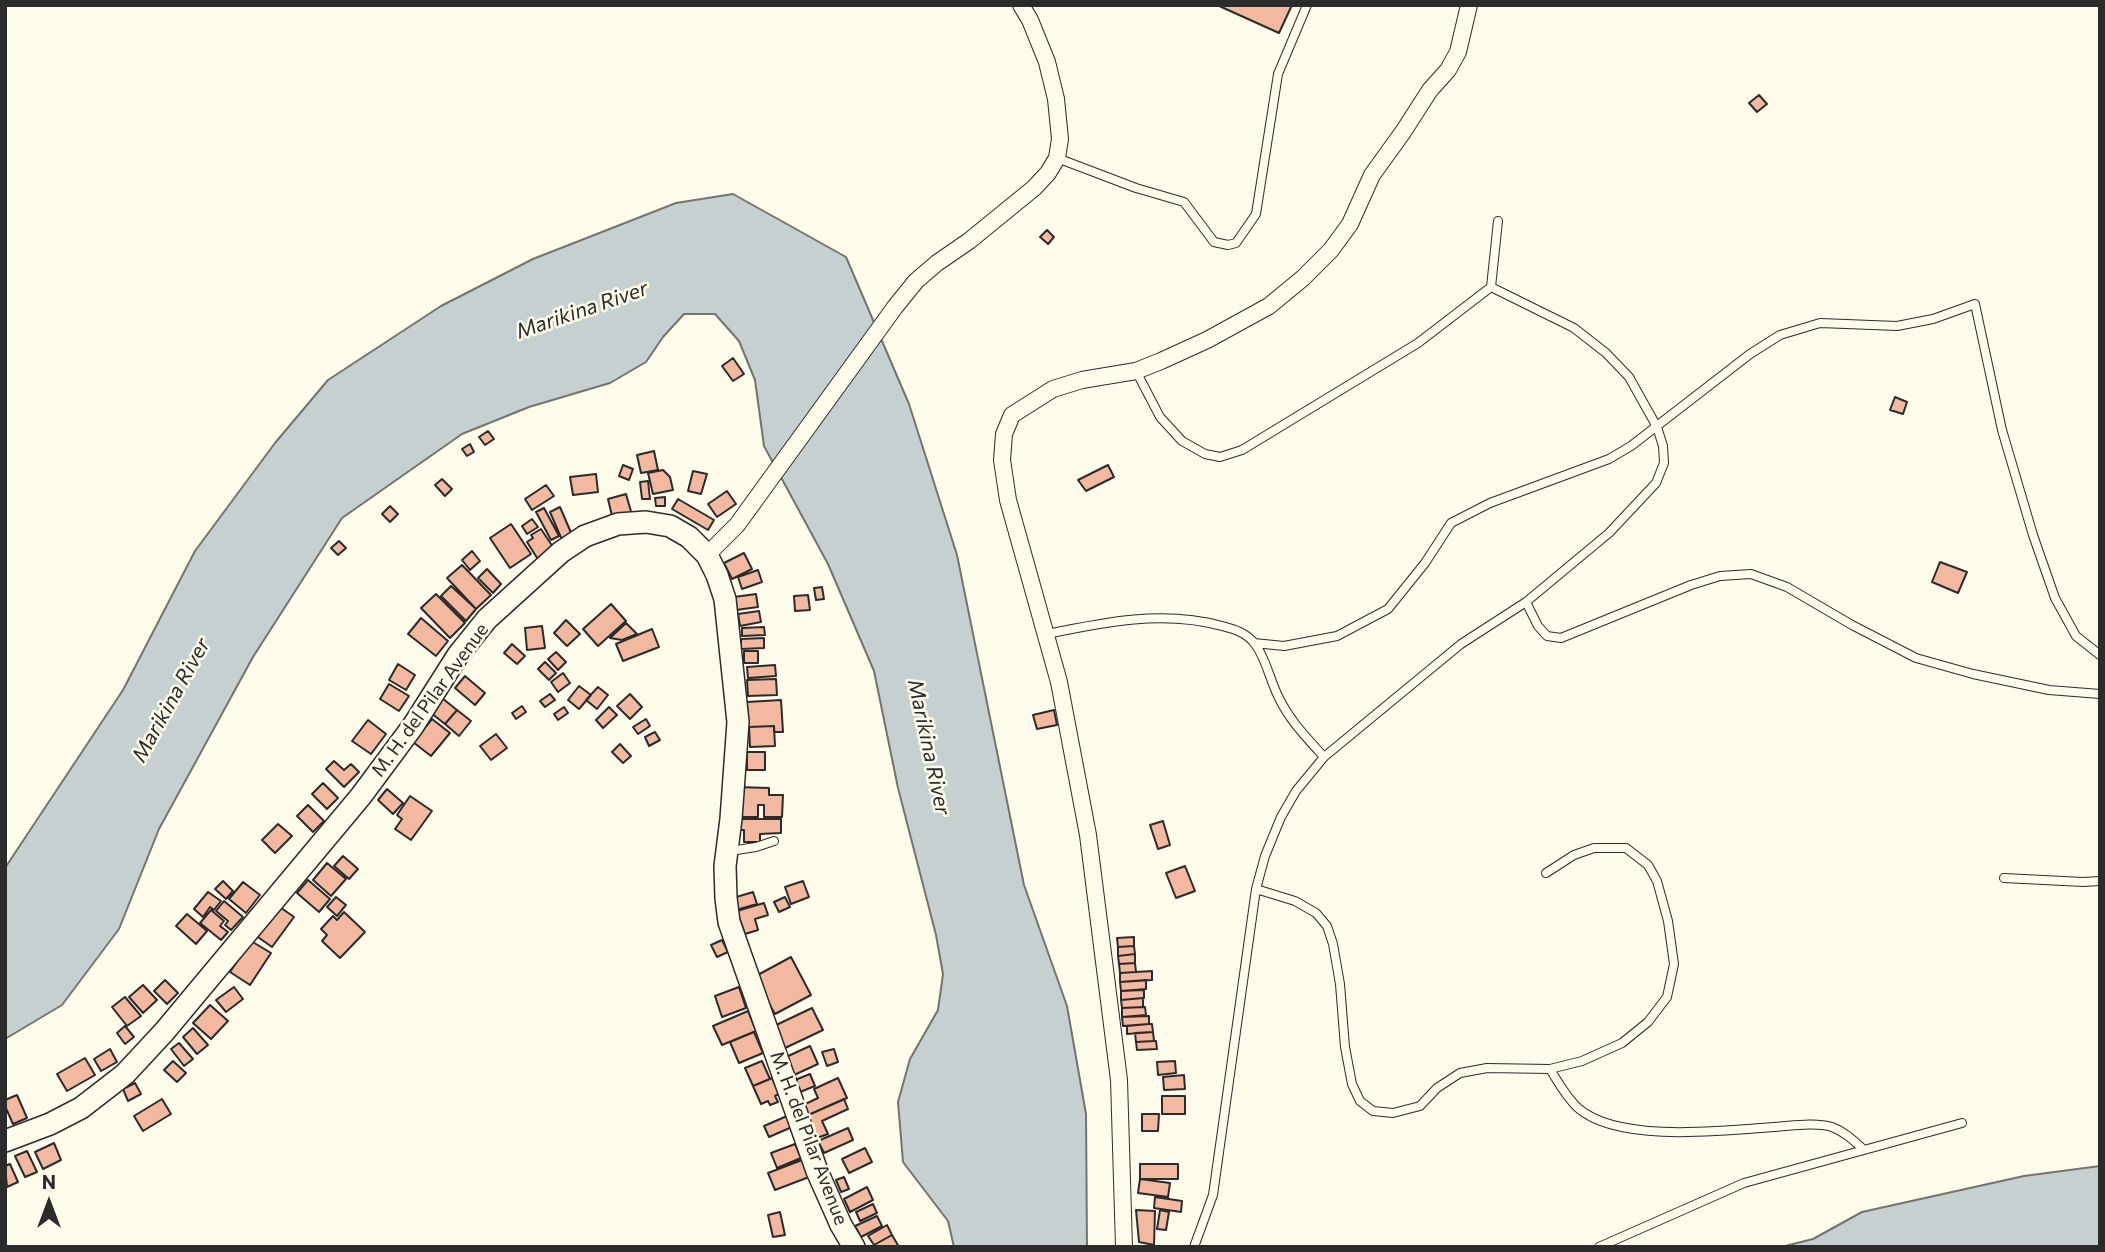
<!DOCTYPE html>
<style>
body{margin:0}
#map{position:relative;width:2105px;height:1252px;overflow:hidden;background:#fdfbea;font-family:Commissioner,sans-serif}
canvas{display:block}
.frame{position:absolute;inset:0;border:7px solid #2b2b2b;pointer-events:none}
.north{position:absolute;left:14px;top:1168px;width:70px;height:70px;-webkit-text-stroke:5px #fdfbea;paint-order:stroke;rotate:0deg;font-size:19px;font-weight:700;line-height:28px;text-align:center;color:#2b2b2b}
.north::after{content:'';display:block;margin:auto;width:24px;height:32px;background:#2b2b2b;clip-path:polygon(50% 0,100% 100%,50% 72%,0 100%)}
</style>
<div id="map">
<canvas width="2105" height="1252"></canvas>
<div class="frame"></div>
<div class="north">N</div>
</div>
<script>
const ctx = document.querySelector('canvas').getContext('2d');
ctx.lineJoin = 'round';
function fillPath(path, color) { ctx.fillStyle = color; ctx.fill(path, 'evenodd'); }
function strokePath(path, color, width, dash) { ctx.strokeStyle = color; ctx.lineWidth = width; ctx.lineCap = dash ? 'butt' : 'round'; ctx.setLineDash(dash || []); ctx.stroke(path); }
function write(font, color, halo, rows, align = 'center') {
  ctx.font = font + ' Commissioner,sans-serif'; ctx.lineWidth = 5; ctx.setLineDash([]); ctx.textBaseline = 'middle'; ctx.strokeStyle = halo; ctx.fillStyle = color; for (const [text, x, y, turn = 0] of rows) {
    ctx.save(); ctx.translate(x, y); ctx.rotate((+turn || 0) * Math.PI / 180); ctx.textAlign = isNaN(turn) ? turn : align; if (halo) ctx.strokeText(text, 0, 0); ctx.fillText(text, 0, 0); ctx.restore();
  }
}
const water = new Path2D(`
 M733 194 846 257 909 404 957 555 1024 885 1067 1006 1086 1114 1087 1247H954L948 1221 903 1162 898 1102 910 1059 938 1010 943 974 936 935 898 788 874 671 828 564 764 446 755 380 739 341 715 314H684L663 337 646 362 610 383 529 407 462 434 342 518 253 657 159 829 119 929 62 1005 5 1039V868L123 690 195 551 275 443 328 380 441 306 533 259 676 203Z
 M2100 1166V1247H1781L1813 1239 1862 1212 2024 1176Z`);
const building = new Path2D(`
 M1217 5H1292L1279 33Z
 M1759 95 1767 104 1757 112 1749 103Z
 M1047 230 1054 237 1048 244 1040 237Z
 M733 358 744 374 733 381 722 366Z
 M1895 397 1907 402 1903 414 1890 410Z
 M488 431 494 439 485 445 479 437Z
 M470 444 474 452 467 456 462 449Z
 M654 451 658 470 641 473 637 455Z
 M623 465 633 469 629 480 619 476Z
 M1108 465 1114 477 1086 491 1078 480Z
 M663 470 670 477 673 490 653 494 648 473Z
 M693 471 707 474 701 494 688 491Z
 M596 474 598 492 573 495 570 477Z
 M442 479 452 489 445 496 435 485Z
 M648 481 650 499H642L640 482Z
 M546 485 554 496 532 510 525 499Z
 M727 491 736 504 717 517 708 504Z
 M626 494 632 515 613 520 608 499Z
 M665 497V506H656L655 498Z
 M678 499 714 520 708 530 672 509Z
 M390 506 398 514 390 522 382 514Z
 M560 507 572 535 562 540 550 512Z
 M544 508 559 536 551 540 536 512Z
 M532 519 538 527 527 534 522 526Z
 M511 524 531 554 510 568 490 538Z
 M541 529 555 550 539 561 527 542 533 538 531 535Z
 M339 541 346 548 338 555 331 548Z
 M472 551 480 561 470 570 462 560Z
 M744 553 752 569 732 579 724 563Z
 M1940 562 1967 572 1958 593 1932 582Z
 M462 565 491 595 476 609 447 578Z
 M487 569 501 584 493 593 478 578Z
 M758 570 762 582 742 589 738 577Z
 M451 586 476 609 466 621 441 596Z
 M822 587 824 599 816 600 814 588Z
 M436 594 465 623 450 638 421 608Z
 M756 594 758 607 736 610 734 597Z
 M808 595 810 610 795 611 794 596Z
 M611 604 626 621 598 646 583 629Z
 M759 611 761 622 740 626 738 614Z
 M421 618 448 641 436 656 408 634Z
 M566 620 580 634 567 646 554 633Z
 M626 623 637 634 622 640 610 638Z
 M542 626 545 648 527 650 525 628Z
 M764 627 765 635 742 636V628Z
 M652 629 659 647 623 661 616 644Z
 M764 638V648L741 649V639Z
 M512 644 525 656 517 664 504 653Z
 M744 651H758V663H744Z
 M556 652 566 662 558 670 548 659Z
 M545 662 556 673 549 680 538 669Z
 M398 664 415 675 406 690 389 680Z
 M775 665 776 676 748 678 747 667Z
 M563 673 570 683 558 692 551 682Z
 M465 676 485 693 475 705 455 688Z
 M776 679 777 695 748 696 747 680Z
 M389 684 409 696 399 711 380 699Z
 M579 686 591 695 579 709 568 700Z
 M598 687 608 695 597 709 586 700Z
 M550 694 555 700 545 707 540 701Z
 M630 694 642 707 630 719 617 706Z
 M442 698 457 710 445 724 431 713Z
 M781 700 783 732H774V726L748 727 747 702Z
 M522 706 526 712 516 719 512 713Z
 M564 707 568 713 558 720 554 714Z
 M609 707 617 715 603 728 596 720Z
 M457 710 471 721 459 736 445 724Z
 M1054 710 1057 725 1037 729 1033 715Z
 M432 719 450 733 431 756 413 742Z
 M646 719 650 726 638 734 633 727Z
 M368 720 386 734 371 754 352 741Z
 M774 726 775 746 750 747 749 727Z
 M655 732 660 740 649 746 645 737Z
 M496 734 507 748 491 760 480 746Z
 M620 744 631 756 623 763 612 752Z
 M747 752H765V770H747Z
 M334 761 344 770 351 764 359 772 344 787 326 769Z
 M323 783 338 798 327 809 312 794Z
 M737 787 769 788V795H783L782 817H764V805H758V817H737Z
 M387 789 403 803 393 814 378 800Z
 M410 796 432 811 411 840 395 829 402 819 397 815Z
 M308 805 324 821 313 832 297 816Z
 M738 819H781V833L760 834V842H744V830H738Z
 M1163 821 1170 845 1158 849 1150 825Z
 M278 824 292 836 275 853 262 840Z
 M343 856 358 869 349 879 334 866Z
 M327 863 346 879 331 896 313 880Z
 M1185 866 1195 891 1176 898 1166 873Z
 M308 880 330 899 319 912 297 893Z
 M223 881 233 891 226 899 215 889Z
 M803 881 809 897 791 904 785 887Z
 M243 882 260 895 246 913 229 899Z
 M208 892 221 901 214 910 210 907 203 917 194 909Z
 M753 892 757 904 736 910 733 898Z
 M336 897 346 905 337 916 327 907Z
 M785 897 790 907 779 912 774 902Z
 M224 901 243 917 231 930 225 925 228 921 216 911Z
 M764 903 768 915 755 919 758 930 745 934 737 911Z
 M277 905 294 917 272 947 255 935Z
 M211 910 224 921 220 926 228 932 221 940 200 923Z
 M344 912 365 932 340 958 322 941 327 935 321 929 333 916 337 920Z
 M187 914 207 931 196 944 176 926Z
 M1134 937V946L1118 947 1117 938Z
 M722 940 728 952 717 957 711 945Z
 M251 941 271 953 250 985 230 972Z
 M1134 946 1135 954 1118 956V947Z
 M1135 954V963L1119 964 1118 956Z
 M791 957 811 995 775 1014 754 977Z
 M1135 963 1136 972 1120 973 1119 964Z
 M1152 971V980L1120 982V973Z
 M165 980 178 993 167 1004 154 991Z
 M1146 980V989L1121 991 1120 982Z
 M143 985 157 1000 143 1013 129 997Z
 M234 987 243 999 226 1012 216 1000Z
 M739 987 746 1008 722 1017 715 996Z
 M1144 990V998L1121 1000V991Z
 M125 997 141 1016 127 1026 112 1007Z
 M1143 998V1007L1122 1008 1121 1000Z
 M210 1005 228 1021 211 1039 193 1023Z
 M1145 1007 1146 1015 1122 1017V1008Z
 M812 1008 823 1030 783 1049 772 1027Z
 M748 1011 756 1031 722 1045 713 1026Z
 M1149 1016V1024L1123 1026 1122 1017Z
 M1149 1024H1152L1153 1032 1127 1034V1026Z
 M125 1026 134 1037 125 1044 117 1033Z
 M193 1028 208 1045 197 1054 183 1037Z
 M754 1032 763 1053 739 1063 730 1042Z
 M1153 1032 1154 1041 1136 1042 1135 1033Z
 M1154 1041H1156L1157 1049 1137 1050 1136 1042Z
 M179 1043 193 1059 184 1066 171 1049Z
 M810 1046 818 1064 794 1075 786 1057Z
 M110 1049 117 1062 101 1071 94 1059Z
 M834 1049 838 1062 827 1066 822 1052Z
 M85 1058 95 1075 67 1091 57 1074Z
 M173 1061 186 1073 177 1082 164 1070Z
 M762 1061 770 1079 753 1086 745 1068Z
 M1175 1061 1176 1073 1158 1075 1157 1062Z
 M810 1074 815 1086 800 1092 795 1080Z
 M1184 1075 1185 1089 1164 1090 1163 1077Z
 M772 1078 779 1094 775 1096 778 1102 770 1105 768 1101 761 1104 753 1086Z
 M838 1078 847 1098 806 1116 801 1106 818 1098 814 1089Z
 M135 1083 141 1094 128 1101 123 1089Z
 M17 1095 27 1118 13 1124 5 1106V1100Z
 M1162 1096H1185V1114H1162Z
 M162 1099 171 1114 143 1131 134 1116Z
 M844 1099 848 1109 822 1121 828 1134 817 1138 806 1116Z
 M1142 1114H1159L1158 1131H1142Z
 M787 1116 792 1127 769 1137 764 1126Z
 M848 1128 853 1140 824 1153 818 1141Z
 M54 1143 61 1160 43 1169 35 1152Z
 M795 1144 801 1158 777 1168 771 1153Z
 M865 1148 872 1162 849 1173 842 1159Z
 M27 1151 37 1172 25 1177 15 1156Z
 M802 1160 809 1177 775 1190 768 1173Z
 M10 1164 18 1182 7 1187 5 1166Z
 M1140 1164H1178V1179H1140Z
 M844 1177 849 1189 841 1192 836 1180Z
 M1140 1179 1170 1183 1168 1197 1138 1193Z
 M867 1187 873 1200 850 1212 844 1199Z
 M1155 1197 1182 1201 1181 1212 1154 1208Z
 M873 1204 877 1213 860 1221 856 1212Z
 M1136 1210 1155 1211 1154 1245 1139 1242Z
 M1160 1210 1169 1212 1166 1230 1157 1229Z
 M780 1212 785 1235 773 1237 768 1215Z
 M877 1216 882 1226 861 1237 855 1226Z
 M887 1225 892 1235 874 1245 868 1236Z
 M892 1235 899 1247H872L874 1245Z`);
const lane = new Path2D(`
 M1057 158 1136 188 1184 202 1214 242 1228 245 1236 243 1256 214 1278 74 1307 5
 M1136 371 1160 417 1182 441 1205 454 1220 457 1242 450 1418 343 1491 287 1498 221
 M1526 602 1538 626 1547 636 1561 638 1691 585 1720 576 1751 574 1787 587 1852 625 1916 658 1973 674 2049 690 2100 694
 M1047 634C1105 622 1163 610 1222 626 1234 629 1247 633 1255 644 1266 658 1270 681 1279 698 1290 721 1307 738 1324 757
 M1254 643 1284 646 1337 636 1388 609 1425 563 1451 523 1490 503 1609 459 1631 446 1750 354 1780 335 1820 323 1897 326 1933 319 1975 304 2002 430 2033 535 2055 598 2076 636 2100 655
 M730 851 756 847 774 841
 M2004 878 2083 882 2100 881
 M1256 889 1295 901 1316 913 1327 926 1333 944 1340 984 1345 1047 1352 1084 1360 1101 1373 1111 1393 1113 1420 1106 1437 1088 1460 1073 1487 1068 1550 1069 1582 1061 1622 1043 1648 1022 1667 997 1674 964 1668 921 1657 881 1648 865 1626 848H1594L1574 855 1546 873
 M1550 1069C1558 1082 1566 1097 1578 1108 1618 1143 1722 1131 1773 1127 1791 1126 1815 1122 1832 1127 1845 1132 1853 1140 1863 1149
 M1194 1247 1213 1195 1256 889 1265 856 1281 817 1296 791 1324 757 1461 644 1526 602 1609 533 1656 483 1664 463 1663 446 1657 427 1629 377 1606 353 1574 328 1491 287
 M1599 1247 1744 1183 1962 1123`);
const street = new Path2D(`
 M707 555 737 525 895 307 916 281 937 263 969 241 1034 188 1048 173 1057 158 1060 139 1056 99 1047 62 1030 20 1021 5
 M1124 1247 1119 1080 1088 835 1059 682 1008 500 1002 460 1004 434 1012 415 1053 389 1082 380 1136 371 1161 361 1207 340 1269 306 1303 278 1331 250 1350 224 1372 175 1403 132 1430 90 1448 70 1458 52 1469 5`);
const secondary = new Path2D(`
 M5 1141 50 1124 81 1108 125 1074 164 1032 361 796 413 726 458 655 487 619 561 552 585 536 618 524 646 522 670 526 689 537 707 555 717 575 725 599 738 722 731 819 725 866 726 898 729 922 817 1171 841 1225 854 1247`);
const streetNames = [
 ["M. H. del Pilar Avenue",430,700,-54],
 ["M. H. del Pilar Avenue",809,1138,69]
];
const waterNames = [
 ["Marikina River",582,310,-19],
 ["Marikina River",171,700,-61],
 ["Marikina River",929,747,78]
];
fillPath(water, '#c7d0d0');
strokePath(water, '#74746e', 2);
fillPath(building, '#f2b8a0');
strokePath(building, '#2b2b2b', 2);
strokePath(lane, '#2b2b2b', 10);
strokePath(street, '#2b2b2b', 18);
strokePath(secondary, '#2b2b2b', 24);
strokePath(lane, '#fdfbea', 8);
strokePath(street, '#fdfbea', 16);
strokePath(secondary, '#fdfbea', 21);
write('19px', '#2b2b2b', '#fdfbea', streetNames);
write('italic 21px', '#2b2b2b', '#fdfbea', waterNames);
</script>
